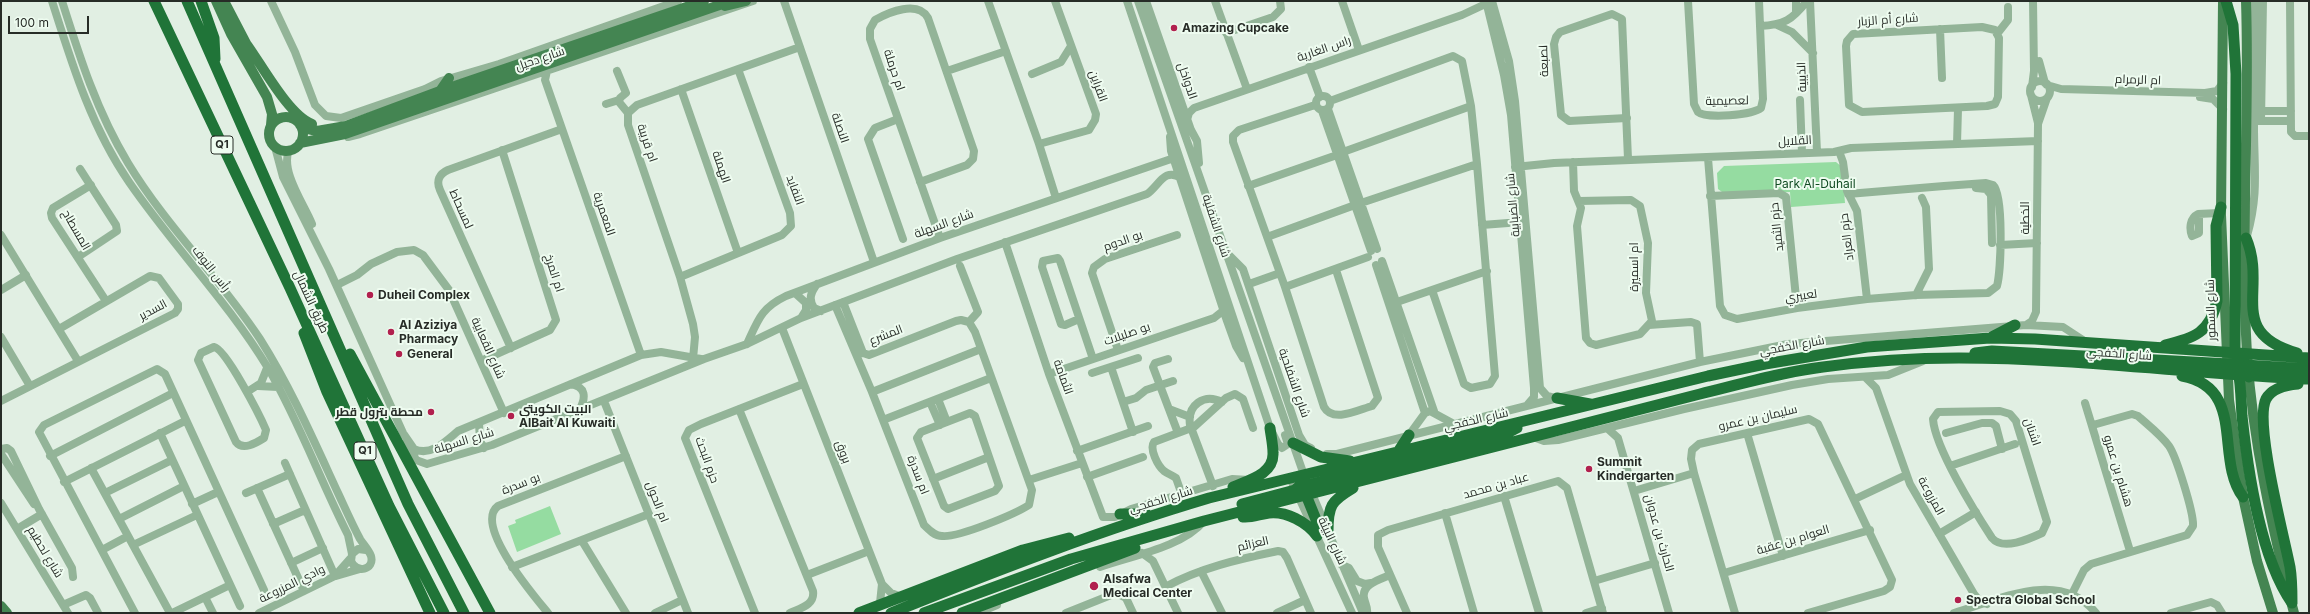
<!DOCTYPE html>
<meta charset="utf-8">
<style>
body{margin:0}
#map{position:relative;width:2310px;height:614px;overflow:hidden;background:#e1efe3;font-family:Inter,sans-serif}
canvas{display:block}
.frame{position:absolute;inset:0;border:2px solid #272c27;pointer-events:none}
.scale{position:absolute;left:8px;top:16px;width:81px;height:18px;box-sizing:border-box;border:2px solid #272c27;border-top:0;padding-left:5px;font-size:12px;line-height:14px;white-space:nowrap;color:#272c27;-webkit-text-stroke:3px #eefcf0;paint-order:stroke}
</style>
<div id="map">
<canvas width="2310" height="614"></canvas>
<div class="frame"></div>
<div class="scale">100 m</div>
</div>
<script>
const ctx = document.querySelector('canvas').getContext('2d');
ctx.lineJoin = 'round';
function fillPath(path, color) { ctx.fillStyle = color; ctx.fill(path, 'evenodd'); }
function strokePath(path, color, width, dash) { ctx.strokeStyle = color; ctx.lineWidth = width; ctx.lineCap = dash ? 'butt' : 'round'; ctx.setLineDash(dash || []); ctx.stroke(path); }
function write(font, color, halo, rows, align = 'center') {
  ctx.font = font + ' Inter,Cairo,sans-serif'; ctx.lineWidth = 4; ctx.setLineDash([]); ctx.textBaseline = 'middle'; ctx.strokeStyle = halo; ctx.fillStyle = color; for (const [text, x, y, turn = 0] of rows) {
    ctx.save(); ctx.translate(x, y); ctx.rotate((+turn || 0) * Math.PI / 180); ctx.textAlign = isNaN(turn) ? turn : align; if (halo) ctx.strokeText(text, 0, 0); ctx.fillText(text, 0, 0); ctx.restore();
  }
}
const green = new Path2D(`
 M1836 162 1842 167 1845 203 1791 207 1790 192 1726 195 1718 189 1717 173 1724 166Z
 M550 506 561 534 517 552 508 526 516 523 515 520Z`);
const minor = new Path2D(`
 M52 1C72 64 91 127 129 182 173 246 228 302 268 368 299 421 320 480 348 535L352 554
 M62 1C80 58 97 112 128 163 166 226 220 278 260 339 291 388 314 441 338 493 345 508 352 524 360 539 363 544 369 550 371 556 375 570 356 574 351 561L352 554 358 549 366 550
 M271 1 295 52 315 105 326 116 341 118 425 89 441 81 499 64 678 1
 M784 1 874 262
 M988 1 1039 144 1056 198
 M1127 1 1270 428 1278 444 1282 448 1288 444 1285 435
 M1138 1 1304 475 1363 613
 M1146 1 1191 130 1197 141 1199 163
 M1215 1 1247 89
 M1342 1 1359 50
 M1486 1 1504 75 1511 115 1534 388V397L1528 404
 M1688 1 1694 104 1698 112C1706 119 1753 115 1761 108L1763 99 1759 1
 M1796 1V13
 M1810 1 1817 152
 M2290 1 2291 132 2295 136H2309
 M1777 25 1792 32 1813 53
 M1760 26C1784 25 1792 20 1807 1
 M1982 27 1995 30 1999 38 1998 97 1995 104 1987 106 1862 112 1849 105 1846 46 1847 41 1853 34Z
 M1940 29 1942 78
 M1226 33 1273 17 1281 9 1280 1
 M1997 34 2008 20V7
 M2039 61 2045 83
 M1309 67 1320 97
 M547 71 545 80 641 355
 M617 71 626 93 620 98 619 102 628 113
 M947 71 1006 51
 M1032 74 1061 62 1071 46
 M2030 91a10 10 0 1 1 20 0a10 10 0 1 1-20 0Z
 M2047 85 2061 89 2205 93 2217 91 2223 83
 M2032 87 2034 71 2033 1
 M681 89 738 253
 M2031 95 2038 123
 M1316 103a7 7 0 1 1 14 0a7 7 0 1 1-14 0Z
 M2200 97 2213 99 2223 109
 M1800 100 1802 153
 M1330 101 1453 56 1462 61 1471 106 1477 164 1495 376 1490 384 1471 388 1464 384 1432 290
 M606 104 619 100
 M1315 105 1239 130 1233 136V142L1285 287 1324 407C1333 423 1358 410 1372 406L1378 398 1336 270
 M1328 109 1377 249
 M1322 111 1371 251
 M2257 111H2291
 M1627 118 1569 121 1561 115 1554 44 1556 37 1560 32 1612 14 1622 19 1628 159
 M898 119 875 128 868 139 903 239
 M1187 120 1189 113 1194 108 1462 15 1492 1 1509 61 1515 101 1540 388 1547 396 1555 398
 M2257 121H2291
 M2261 121 2263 1
 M348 137 360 134 753 1
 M1170 137 1171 151 1227 321 1236 346 1243 358
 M1039 144 1089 130 1095 120 1096 114 1055 1
 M1957 144 1958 109
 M275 147 283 177 329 269 403 433 414 449C431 457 446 441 458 431L641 355 661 352 701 359
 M289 150C280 171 304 204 312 224
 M1839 151 1843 162 1847 191 1857 211 1867 299
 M1343 152 1471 106
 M1708 158 1720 306 1725 315 1737 319 1797 308 1867 299 1916 295 1988 293 1997 286C2001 271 2004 195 1993 185L1986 183 1944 186 1848 194
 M1573 162 1574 191 1581 208 1577 226 1586 338 1590 343 1596 345 1640 334 1652 321 1646 293 1648 243 1640 206 1631 200 1579 201
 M1515 167 1554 163 1834 152 1851 148 2038 141
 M920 182 967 165 973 159 974 151 928 18C918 0 889 12 875 20L870 29V39C893 105 916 171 940 238
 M91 185 53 208 51 213 52 218 106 301
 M1248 186 1337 155
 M1976 188 1986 189 1991 195 1992 243
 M1710 196 1779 193 1786 197 1797 308
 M1361 203 1477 164
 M2199 214V233L2192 236C2189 228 2190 218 2198 214L2219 213
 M1482 225 1508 223
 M1 235 78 361
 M2247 236C2259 193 2254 169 2254 127 2254 85 2255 43 2255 1
 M1267 237 1355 205
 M1005 242 1049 374 1103 517H1115L1131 509 1232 479 1249 480
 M2000 245 2037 243
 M1227 253 1243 269 1299 435 1305 445 1311 448
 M78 257 117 231 116 225 80 169
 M1382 261 1434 411
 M1376 265 1425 413
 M960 266 978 312 969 322
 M680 277 782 235 791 226 790 213 738 69
 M817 284C811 292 808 299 814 308L821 311
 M1249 284 1280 273
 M337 285 357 275 371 264 397 252 414 250 423 255 449 290 504 413
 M1285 287 1368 257
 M1 290 26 275
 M795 293 806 303V310L801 318
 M1916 295 1929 269 1926 207 1922 198
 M843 302 863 353
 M1397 302 1487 271
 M835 305 872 392 924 525C929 530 935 536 942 536 958 538 1015 514 1029 505L1032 490 975 332 969 322
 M1079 319 1065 325 1061 324 1042 267 1043 261 1058 258 1060 261 1093 359
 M1649 325 1691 322 1697 324 1700 362
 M2026 325 2032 321 2036 312 2038 124 2047 98
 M782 328 882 584 880 603
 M1 337 30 386
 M747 344C758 320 761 308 786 296L940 238 1174 158
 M214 347C226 349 260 416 266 430L264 438C256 443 243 451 236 442L198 360 201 353Z
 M511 348 440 190C436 181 439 174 448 170L562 129
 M1118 350 1092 273 1094 267 1105 259 1177 235
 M863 353 869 355 956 321 961 320 969 322
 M693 359 695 337 693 324 680 277 628 125V113L637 105 800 47
 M1168 359 1155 363 1153 367 1178 433
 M481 361 550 330 556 320 502 150
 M1111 367 1133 432
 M1092 373 1138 358
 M1049 374 1214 318 1224 310
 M1866 378 1876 388 1910 484 1974 594 1979 600 1987 604
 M571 384C586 387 586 397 580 409
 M258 386 278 387
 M247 392 261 383 267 368
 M872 392 981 349
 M938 399 947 422
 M1 401 175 313 178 309V304L159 278 150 276 59 329
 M604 401 688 613
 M930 402 940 425
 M1123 402 1136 398 1146 390 1173 381
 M2085 403 2130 551
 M739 409 813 591C815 605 801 608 790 613
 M1169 409 1190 417
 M2000 411 2010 414 2016 421 2047 522 2042 533C2029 539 2003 551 1992 538 1975 512 1935 448 1933 419L1938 412Z
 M970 413 975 416 999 486 995 491 948 509 944 506 917 438 921 432Z
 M883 420 991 378
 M479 423 480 441 484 448
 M1607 428 1618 438 1669 613
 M160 433 240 606
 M1747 433 1783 556
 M1946 433 1982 423H1992L1996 426 2002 449
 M1409 435 1425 413 1430 411 1454 424
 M1536 438 1544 441 1558 440 1684 409 1792 385 1828 379 1888 375 1923 361
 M407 441 416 460 427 464 492 445 704 359 747 344 801 318 957 259 1147 194C1159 186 1164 167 1181 178
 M1 449 7 448 11 451 39 509 72 568 73 577
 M1077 451 1148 426
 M1 454 34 504
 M1327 454H1337L1700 362 1788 344 2026 325 2063 327 2086 342
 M50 456 173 393
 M285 463 335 576
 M1950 466 2015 444
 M91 468 170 613
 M1087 477 1143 457
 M1290 478 1352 613
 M933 479 989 457
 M1029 480 1082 463
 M64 482 185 421
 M1213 486 1190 425C1187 405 1204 393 1222 402
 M257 488 304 591
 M1634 491 1694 473
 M105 493 172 460
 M246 493 290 474
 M1182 495 1176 478C1172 475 1168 474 1164 471 1158 466 1149 449 1154 442L1194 427 1226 398 1235 394 1243 399 1253 428
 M1504 496 1539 613
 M1855 499 1906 475
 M1 503 68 613
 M192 504 218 492
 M1445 513 1474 613
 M119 519 184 486
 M273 524 305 510
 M17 529 42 514
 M1939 534 1976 512
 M582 541 626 613
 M133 545 197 515
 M102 550 128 536
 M1142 553 1153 561 1178 613
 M291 563 323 548
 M1342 565 1349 568 1357 581 1365 584 1371 583
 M512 567 649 514
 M1100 567C1131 556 1183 547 1204 521
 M1201 571 1222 613
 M1724 573 1870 530
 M807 575 869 551
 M336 576 360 569
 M1594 581 1655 563
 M882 584 891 593 899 596
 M1165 587C1200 568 1239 559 1278 551L1283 552 1287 558 1311 613
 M2072 594 2084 570 2091 564 2187 535 2193 526C2194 513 2176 456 2169 446 2161 435 2148 425 2138 416L2132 414 2093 425
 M205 597 213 613
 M63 605 86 595 90 598 98 613
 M135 613 39 432 44 425 157 369 165 374 264 590
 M172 613 230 585
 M259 613 335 576 350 559
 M548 613C535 597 473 525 498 506L626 456
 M655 613 682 600
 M755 613 685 438 689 430 701 424 803 384
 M978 613 997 605
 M1066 613 1116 593 1126 598 1133 613
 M1277 613 1305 600
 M1367 613C1368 607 1365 604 1364 598 1361 584 1381 579 1390 575
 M1407 613 1378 547V535L1388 530 1558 481 1567 488 1603 613
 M1586 613 1602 608
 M1735 613 1694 473 1691 459 1692 450 1699 444 1809 419 1818 424 1892 580 1890 587 1884 591 1808 613
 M1954 613C1999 600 2059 568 2096 613
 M2171 613 2211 602 2217 605 2222 613`);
const major = new Path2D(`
 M216 1 231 34 267 97 272 114 271 125
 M224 1 248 47
 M2223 1 2221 215 2229 400 2243 497 2257 561 2273 613
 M2246 1C2250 119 2240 237 2247 354 2253 442 2272 528 2294 613
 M725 6 746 1
 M245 42C261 63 288 115 312 124
 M440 91 449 78
 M269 134a17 17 0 1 1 34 0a17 17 0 1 1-34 0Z
 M300 125 308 129 317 131 346 126 440 91 704 1
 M300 143 345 134 731 1
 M1 606 7 613`);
const highway = new Path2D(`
 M154 1 290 288 389 506 444 613
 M187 1 408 504 464 613
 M201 1 214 38 215 59
 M2226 1 2233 25 2236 74 2235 353 2239 366 2249 377
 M2246 238C2268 289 2225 332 2297 353
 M304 333 327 392 430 613
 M1992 337 2015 325
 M2165 345C2194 338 2210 333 2217 301L2216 226 2221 207
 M1975 353 1992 351 2229 364 2244 358
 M350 354 490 613
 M2235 368 2245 365 2309 369
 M2238 370C2241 385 2241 401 2242 416 2248 472 2260 557 2292 603
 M2182 376C2247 388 2214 458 2243 497
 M1557 398 1590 404
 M1293 443 1321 457 1350 461
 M1398 452 1409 435
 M1233 487C1249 480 1274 474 1273 453 1273 445 1271 436 1270 428
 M1304 490 1319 527 1328 531C1328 506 1331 501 1353 488
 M1299 495 1308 485 1498 438 1517 428
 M1242 504 1295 490 1302 484 1304 475
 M1120 514H1146
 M1243 517C1252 518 1260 514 1269 513 1286 511 1307 522 1317 536
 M2292 603C2292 591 2292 579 2290 567 2284 536 2254 423 2266 399 2272 388 2286 385 2298 384
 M859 613 1023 550 1069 538
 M891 613C995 571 1101 530 1209 498L1708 376 1765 364 1867 347 1990 338 2035 339 2309 358
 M924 613 1071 559 1204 521 1700 394C1741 384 1782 372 1823 367 1868 361 1914 358 1959 358 2076 358 2192 374 2309 379
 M962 613 1135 548`);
const markers = [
 [1174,28,4,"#b1204e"],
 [370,295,4,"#b1204e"],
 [391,332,4,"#b1204e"],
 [399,354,4,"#b1204e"],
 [431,412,4,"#b1204e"],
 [511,416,4,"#b1204e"],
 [1589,469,4,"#b1204e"],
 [1094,586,5,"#b1204e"],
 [1958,600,4,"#b1204e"]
];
const shields = [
 [222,145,22],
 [365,451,22]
];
const shieldNames = [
 ["Q1",222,145],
 ["Q1",365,451]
];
const streetNames = [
 ["شارع أم الزبار",1888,20,-4],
 ["راس الغارية",1324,49,-19],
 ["شارع دحيل",540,59,-19],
 ["لصبعة",1544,61,-92],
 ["ام حرملة",894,70,71],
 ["الذيبية",1802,77,-92],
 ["ام الرمرام",2138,80,2],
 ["الدواخل",1187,81,71],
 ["القراين",1098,86,70],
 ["لعصيمية",1727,101,-1],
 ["النصلة",840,128,71],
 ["القلايل",1795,141,-3],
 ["ام قريبة",647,143,71],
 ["الهملة",721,167,71],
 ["النفايد",795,190,70],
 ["شارع الضبابية",1513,205,-95],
 ["لمسحاط",461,209,66],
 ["المعمرية",604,214,71],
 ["الخطية",2025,218,-90],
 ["شارع السهلة",944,224,-20],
 ["شارع الشفلية",1216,226,72],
 ["حزم الثميد",1777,227,-96],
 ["المسطاح",76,230,60],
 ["حزم العراد",1847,237,-97],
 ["بو الدوم",1123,241,-19],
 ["ام اسميرة",1634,267,-90],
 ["رأس النوف",211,269,52],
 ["ام المرخ",554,273,72],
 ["لعبيري",1801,296,-8],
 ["طريق الشمال",311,302,65],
 ["السدير",153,310,-28],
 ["شارع السمور",2211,310,-92],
 ["بو صليلات",1127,334,-19],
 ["المشرع",886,335,-21],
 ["شارع الخفجي",1792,346,-10],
 ["شارع القعابية",488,348,66],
 ["شارع الخفجي",2119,354,4],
 ["الثمامة",1063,377,70],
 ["شارع الشفلحية",1294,383,71],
 ["سليمان بن عمرو",1758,418,-13],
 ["شارع الخفجي",1476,420,-13],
 ["اشنان",2032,432,71],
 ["شارع السهلة",464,441,-17],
 ["بروق",843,452,69],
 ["حزم البحث",707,460,70],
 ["هشام بن عمرو",2118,471,73],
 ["ام سدرة",918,475,69],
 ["بو سدرة",521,484,-21],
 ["عباد بن محمد",1496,486,-16],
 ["المزروعة",1931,496,61],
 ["شارع الخفجي",1161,500,-17],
 ["ام الحول",657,502,69],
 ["الحارث بن عدوان",1659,533,74],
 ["العوام بن عقبة",1793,540,-17],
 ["شارع البيئة",1332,541,65],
 ["العزائم",1253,544,-13],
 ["شارع لحطيم",45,552,59],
 ["وادي المزروعة",292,584,-26]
];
const poiNames = [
 ["Amazing Cupcake",1182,28],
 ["Duheil Complex",378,295],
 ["Al Aziziya",399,325],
 ["Pharmacy",399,339],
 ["General",407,354],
 ["البيت الكويتي",519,409],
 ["AlBait Al Kuwaiti",519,423],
 ["محطة بترول قطر",423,412,"right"],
 ["Summit",1597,462],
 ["Kindergarten",1597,476],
 ["Alsafwa",1103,579],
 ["Medical Center",1103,593],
 ["Spectra Global School",1966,600]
];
const parkNames = [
 ["Park Al-Duhail",1815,184]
];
fillPath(green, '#95dca1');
strokePath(minor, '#93b498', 8);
strokePath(major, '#448552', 10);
strokePath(highway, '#207438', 11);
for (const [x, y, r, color] of markers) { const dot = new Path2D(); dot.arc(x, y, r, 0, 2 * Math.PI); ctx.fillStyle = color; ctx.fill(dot); strokePath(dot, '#eefcf0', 1.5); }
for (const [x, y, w] of shields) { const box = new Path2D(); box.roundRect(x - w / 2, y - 9, w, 18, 3); ctx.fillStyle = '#eefcf0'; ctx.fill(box); strokePath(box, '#272c27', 1); }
write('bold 11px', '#272c27', null, shieldNames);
write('12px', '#272c27', '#eefcf0', streetNames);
write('bold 12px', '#272c27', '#eefcf0', poiNames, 'left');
write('12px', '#124c23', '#eefcf0', parkNames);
</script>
